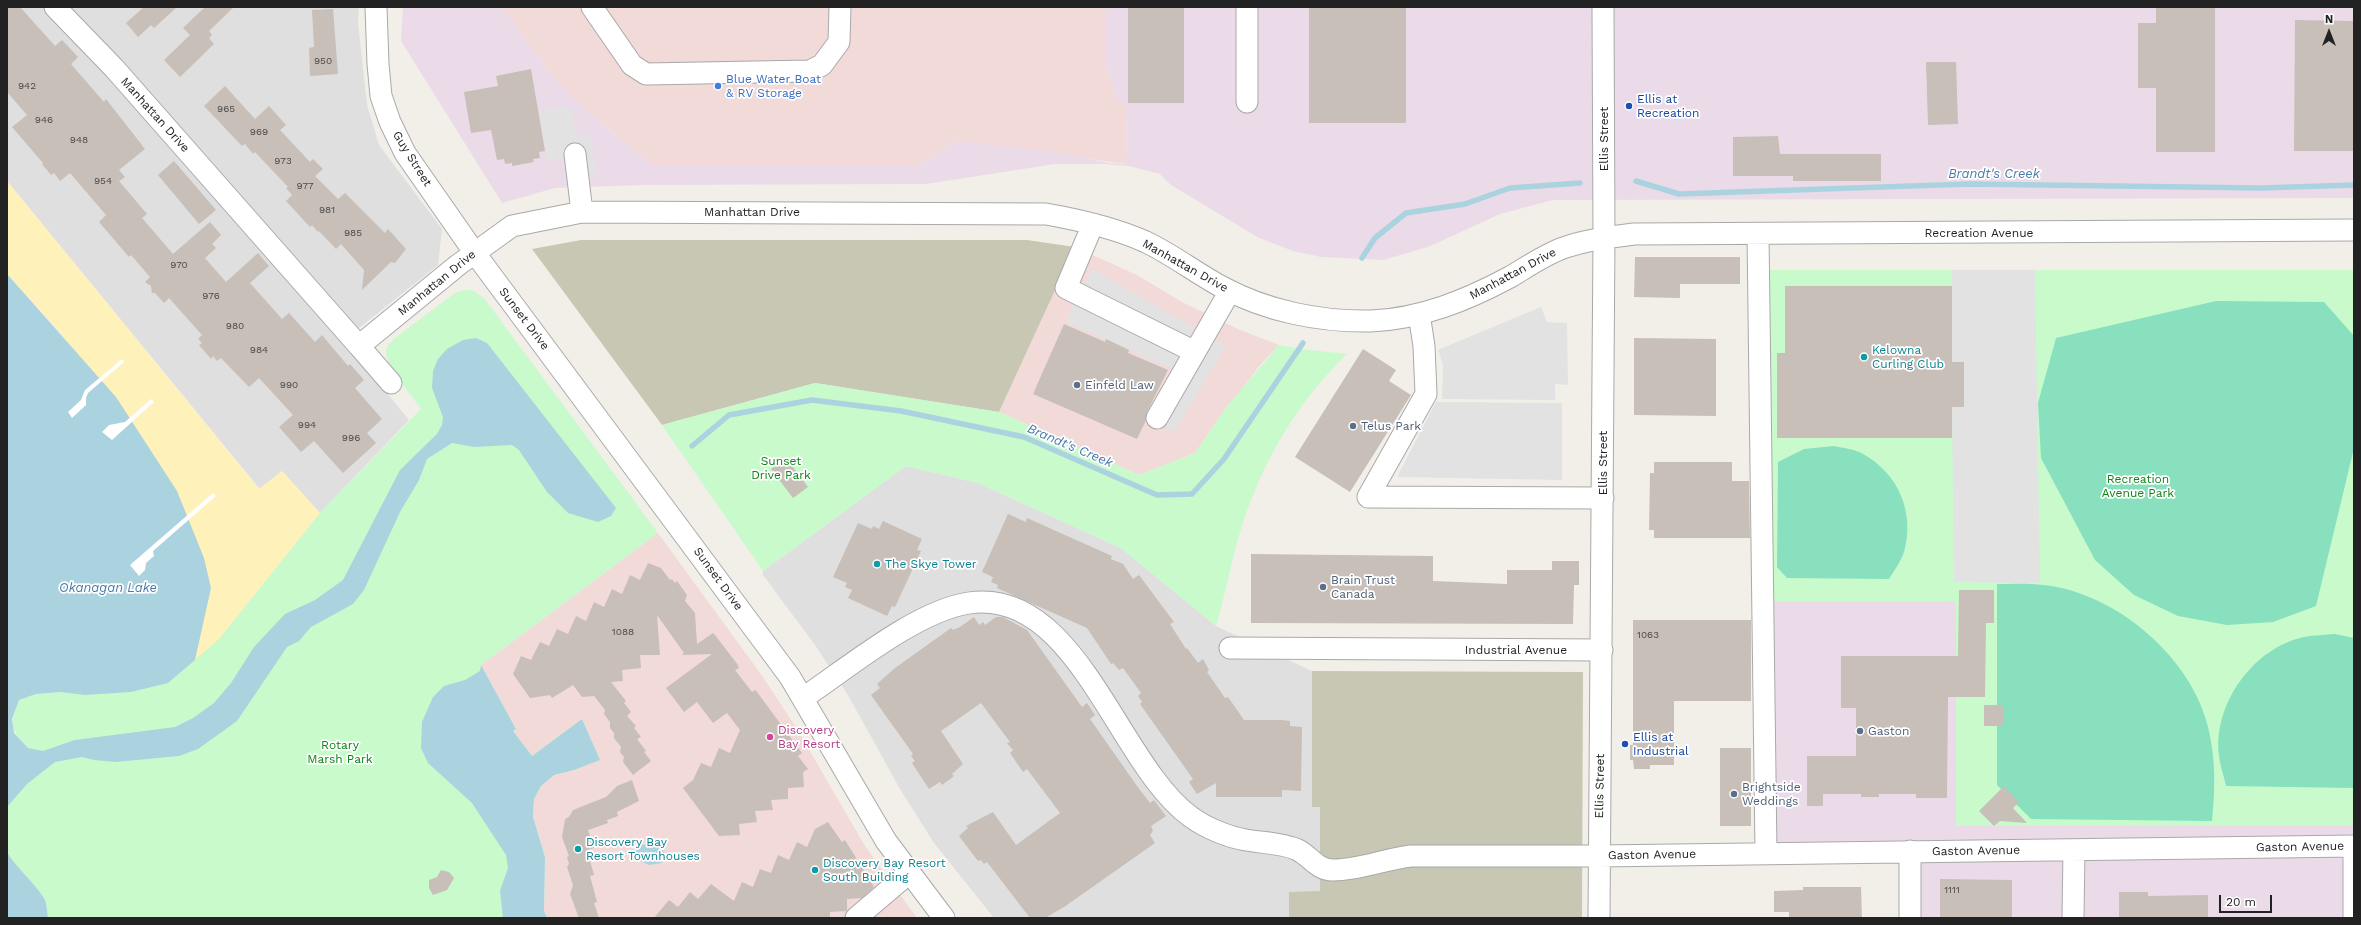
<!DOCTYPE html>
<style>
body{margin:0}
#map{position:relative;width:2361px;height:925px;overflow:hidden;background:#f2efe9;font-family:"Work Sans",sans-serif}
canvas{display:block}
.frame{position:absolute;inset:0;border:8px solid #222;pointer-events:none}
.north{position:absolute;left:2309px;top:12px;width:40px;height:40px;-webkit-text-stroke:3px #fff;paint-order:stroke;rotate:0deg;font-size:11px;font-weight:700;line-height:16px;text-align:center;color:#222}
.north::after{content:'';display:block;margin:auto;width:14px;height:18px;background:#222;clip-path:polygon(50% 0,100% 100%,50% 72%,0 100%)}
.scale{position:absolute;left:2219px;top:895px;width:53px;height:18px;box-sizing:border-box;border:2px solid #222;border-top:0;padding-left:5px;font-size:12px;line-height:14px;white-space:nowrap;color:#222;-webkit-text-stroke:3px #fff;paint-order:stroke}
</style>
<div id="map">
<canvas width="2361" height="925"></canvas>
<div class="frame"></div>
<div class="north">N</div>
<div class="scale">20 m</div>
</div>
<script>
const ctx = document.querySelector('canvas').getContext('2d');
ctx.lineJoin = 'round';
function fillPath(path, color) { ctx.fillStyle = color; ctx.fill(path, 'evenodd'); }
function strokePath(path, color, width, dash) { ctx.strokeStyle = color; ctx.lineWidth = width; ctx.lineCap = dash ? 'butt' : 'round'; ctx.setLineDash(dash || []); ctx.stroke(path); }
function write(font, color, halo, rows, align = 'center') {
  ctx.font = font + ' "Work Sans",sans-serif'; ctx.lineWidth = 3.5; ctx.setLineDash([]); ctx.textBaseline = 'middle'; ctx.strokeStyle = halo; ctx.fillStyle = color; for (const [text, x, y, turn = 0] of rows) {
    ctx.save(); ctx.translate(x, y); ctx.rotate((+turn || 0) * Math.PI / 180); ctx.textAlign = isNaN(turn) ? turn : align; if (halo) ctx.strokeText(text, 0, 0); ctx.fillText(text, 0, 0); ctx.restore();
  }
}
const residential = new Path2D(`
 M7 7H359L358 22 367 105 379 145 442 229 438 265 344 340 409 420 320 513 282 471 260 489 7 181Z
 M906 466 978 483 1121 548 1216 626 1312 671V807H1320V892H1289V918H994L934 843 900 789 848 695 815 645 763 575V571Z`);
const commercial = new Path2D(`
 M502 7H1105V62L1117 100 1126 107 1127 164 955 141 919 165H653L588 112 556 81Z
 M1075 247 1137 275 1182 302 1238 329 1279 345 1261 364 1211 429 1195 453 1139 475 999 412Z
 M658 533 763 677 797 729 865 846 917 918H547L544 911 545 857 533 817 534 799 541 786 554 775 574 770 599 760 582 719 532 756 513 731 516 729 481 665Z`);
const industrial = new Path2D(`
 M403 7H502L556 81 588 112 653 165H919L955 141 1051 151 1109 163 1127 164 1126 107 1117 100 1105 62V7H2354V198L1553 200 1500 214 1428 247 1383 260 1321 257 1293 251 1259 238 1171 185 1160 174 1129 166 1105 164H1055L926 184 645 185 555 188 502 203 401 41Z
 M1956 601 1957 826H2354V918H1904V853L1764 850 1768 602Z`);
const construction = new Path2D(`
 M581 240H1027L1075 247 999 412 815 383 662 425 532 249Z
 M1312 671 1583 672 1582 918H1289V892L1320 891V807H1312Z`);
const sand = new Path2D(`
 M7 181 259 489 282 471 320 513 219 639 222 646 187 687 62 334 7 274Z`);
const park = new Path2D(`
 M1768 270H2354V826H1956V601L1768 602Z
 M464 290H472L484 298 658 533 481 665 516 729 513 731 532 756 582 719 600 760 574 770 554 775 541 786 534 799 533 817 545 857 544 911 547 918H48C47 912 47 905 45 900 38 886 9 860 7 851V803L28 748C10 729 9 725 19 700L36 694 60 692 85 695 168 683 219 639 320 513 421 409C414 398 384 363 386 351 387 345 391 342 395 338L455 293Z
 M1279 345 1301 349 1347 354C1292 407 1256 473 1236 546 1229 573 1224 599 1216 626L1121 548 978 483 906 466 763 571 662 425 815 383 999 412 1139 475 1195 453 1227 406Z`);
const pitch = new Path2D(`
 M2216 301 2324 302 2354 336V448L2316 606 2273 622 2227 625 2178 616 2134 595 2095 560 2041 458 2038 403 2056 338Z
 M1834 446C1843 448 1855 449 1863 454 1899 474 1915 513 1904 552 1901 561 1894 571 1889 579L1787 578 1777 567 1778 462 1804 449Z
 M1997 584C2012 584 2028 583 2043 585 2116 592 2194 659 2209 731 2216 763 2215 789 2212 821L2031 819 1997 785Z
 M2335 634 2354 638V788L2226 786C2224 776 2220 766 2219 756 2213 704 2253 648 2304 637 2314 635 2325 635 2335 634Z`);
const parking = new Path2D(`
 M572 107 576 136 590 135 597 173 568 178 563 159 548 161 538 110Z
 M1092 269 1226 346 1174 432 1149 416 1173 369 1065 322Z
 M1952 270H2035L2040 583 1954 582 1952 407 1964 406V362H1952Z
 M1541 307 1547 322 1567 323 1568 385 1555 384V400L1442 399 1443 365 1438 350Z
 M1436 402 1562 403V480L1397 477Z`);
const water = new Path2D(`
 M7 274 116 397 177 491 204 558 211 588 195 660 168 683 131 692 85 695 60 692 36 694 19 700 12 719 14 733 28 748 43 751 75 740 175 727 193 718 214 703 231 683 254 647 285 614 315 600 343 580 400 470 437 434 442 425 443 417 432 388 433 371 438 359 447 349 463 340 476 338 487 343 616 508 611 516 598 522 568 513 547 492 519 450 512 445 474 447 452 443 427 459 419 480 400 512 364 590 353 604 311 627 299 641 287 647 237 721 198 749 179 756 116 762 94 760 82 757 55 762 27 784 7 807Z
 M481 665 516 729 513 731 532 756 582 719 600 760 574 770 554 775 541 786 534 799 533 817 545 857 544 911 547 918H503L500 891 508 868 506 855 472 803 428 763 421 748 422 722 433 697 444 686 465 680 480 671Z
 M652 844 662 848 666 856 661 863 649 865 638 860 635 852 640 845Z
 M7 851C9 860 38 886 45 900 47 905 47 912 48 918H7Z`);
const pier = new Path2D(`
 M122 359 124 362 88 393 86 398V405L72 418 68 412 81 400 85 390Z
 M151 399 154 402 112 440 102 432 109 425 125 422Z
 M213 493 216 496 153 551 154 556 146 563 145 570 139 576 130 565Z`);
const stream = new Path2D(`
 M1636 181 1679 194 1969 184 2261 188 2354 185
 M1362 258 1375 238 1406 213 1465 204 1510 188 1580 183
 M692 446 729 415 812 400 901 411 1024 437 1157 495 1192 494 1224 459 1303 343`);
const building = new Path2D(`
 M7 7H20L55 46 62 40 78 57 71 64 104 102 106 99 145 149 119 170 125 177 119 181 147 214 142 218 173 254 210 222 221 235 212 244 216 248 205 258 226 282 258 253 269 266 250 283 282 319 289 313 315 342 322 335 348 366 350 364 364 380 355 388 382 419 367 433 376 443 343 473 314 441 301 452 279 427 293 415 259 378 249 387 221 358 217 361 213 356 211 359 199 345 202 343 198 339 202 335 169 298 164 303 155 293H152L151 286 145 282 150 277 131 255 129 257 99 222 106 215 70 173 60 181 54 173 51 175 42 164 43 163 12 127 27 115 7 92Z
 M144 7H177L154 28 151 25 138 37 126 23Z
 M205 7H234L209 31 212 35 209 38 214 44 180 77 164 60 190 35 183 28Z
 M1128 7H1184V103H1128Z
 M1309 7H1406V123H1309Z
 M2156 7H2215V152H2156V88H2138V23H2156Z
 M333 9 338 74 310 76 309 48 314 47 312 10Z
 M2295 20 2354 21V151H2294Z
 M1926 62H1956L1958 124 1928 125Z
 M531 69 545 151 539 152 540 158 533 159 534 162 512 166V163L505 164 504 159 497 160 491 130 471 133 464 92 498 86 496 76Z
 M225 86 255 119 269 106 286 125 280 130 310 162 313 159 323 169 315 176 338 199 345 193 385 233 388 229 406 249 395 263 391 262 362 290 364 270 341 244 336 249 319 231 318 232 312 225 310 227 286 201 292 195 286 188 288 187 255 152 253 154 245 144 242 146 204 106Z
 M1778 136 1780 154H1881V181H1793V176H1733V137Z
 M174 161 216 210 199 224 158 175Z
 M1635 257H1740V284H1680V298L1634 297Z
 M1785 286H1952V362H1964V407H1952V438H1777V353H1785Z
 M1064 324 1105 342 1106 339 1129 350 1128 353 1168 370 1147 412 1146 420 1137 439 1033 394Z
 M1634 338 1716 339V416L1634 415Z
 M1363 349 1396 370 1389 381 1411 395 1350 492 1295 457Z
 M786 458 808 487 793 498 771 469Z
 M1654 462H1732V481H1749L1750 538H1654V530H1649L1650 473H1654Z
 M1008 514 1026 522 1027 518 1112 556 1111 559 1123 564 1133 579 1139 575 1174 622 1170 624 1186 649 1187 648 1198 663 1203 659 1209 670 1207 672 1225 698 1228 697 1244 720H1282L1290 721V726L1302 727 1301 791 1282 790V797H1216V783L1197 794 1189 782 1193 779 1140 704 1142 702 1138 696 1141 693 1123 668 1119 670 1113 663 1111 664 1087 628 997 588 998 585 991 582 993 577 982 572Z
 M883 521 922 539 917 550 921 551 895 607 892 606 887 616 848 598 852 590 845 587 847 583 833 577 858 523 872 529 873 526 879 529Z
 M1251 554 1433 556V581L1507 584V570H1552V561H1579V585H1574L1573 624 1251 623Z
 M648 563 661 568 670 580 672 579 675 583 677 581 687 595 685 601 695 613 697 644 713 633 715 635 738 665 739 668 735 670 752 692 755 690 757 692 802 753 798 756 808 769 803 772 804 787 788 788V799L771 800 773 810 755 811 757 822 739 824 740 835 719 836 683 788 693 780 701 763 711 767 719 748 730 753 740 730 727 713 713 723 697 702 684 712 666 688 712 654 682 655 684 653 657 615 660 655H640L641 668 622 670 623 681 611 682 626 701 624 703 631 712 627 716 636 726 634 728 641 737 637 739 646 751 644 752 651 761 633 775 623 762 624 757 620 752 621 747 614 738V733L610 728V722L604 714 605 710 594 696 582 697 573 685 552 698 550 695 530 698 513 674 521 656 531 660 540 642 549 646 557 629 568 634 576 616 586 621 594 602 604 607 612 589 622 594 630 575 640 580Z
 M1959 590H1994V623H1986L1985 697H1948L1947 798H1916V794H1879V797H1861V794H1823V806H1807V756H1856V708H1841V656H1958Z
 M974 617 979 625 983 622 985 625 996 617H1003L1027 630 1082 707 1087 703 1095 715 1090 719 1137 786 1150 803 1154 800 1166 816 1151 826 1153 831 1150 835 1155 843 1064 907 1045 918H1030L987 862 984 864 981 860 978 861 959 836 968 828 966 826 993 812 1016 845 1060 813 1027 769 1023 772 1010 753 1013 750 1007 743 1010 742 981 703 941 731 963 764 952 774 954 776 942 785 940 782 929 789 912 763 915 761 911 756 913 754 871 695 880 688 877 684 895 668 951 628 953 630 960 627Z
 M1633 620H1751V701H1674V765H1650V769H1634L1633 760H1630V745H1633Z
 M1984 705H2003V726H1984Z
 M1720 748H1751V826H1720Z
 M632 780 639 801 617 812 618 816 607 820 608 823 588 830 594 848 587 850 594 875 590 876 597 902 594 903 599 918H579L570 894 573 885 567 867 569 864 567 857 569 856 562 837 565 819 569 817 573 810 606 797 617 786Z
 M2004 786 2019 802 2013 808 2027 823 2000 821 1994 826 1979 811Z
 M828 822 842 842 845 840 874 887 862 898 847 899V911L830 912V918H654L669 900 678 907 690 892 698 899 711 884 734 901 742 882 753 887 760 869 771 873 778 855 789 860 797 842 807 847 815 829Z
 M441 870 449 872 454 878 447 890 433 895 429 888V880L437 877Z
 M1940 879 2012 880V918H1940Z
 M1803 887H1861L1862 918H1789V912H1774V891L1803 890Z
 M2119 892H2148V896L2208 895V918H2119Z`);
const minor = new Path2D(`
 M55 7 114 68 359 346 458 265 512 226 582 212 1046 214C1080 220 1115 228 1146 242 1173 255 1196 273 1222 287 1266 311 1320 322 1371 321 1421 319 1467 300 1510 277 1527 267 1544 255 1563 248 1586 240 1610 237 1634 234L2354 230
 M376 7 378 64 381 96 390 122 405 153 474 252 790 677 886 841 944 918
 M592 7 632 65 646 74 810 71 822 65 839 42 840 7
 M1247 102V7
 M575 154 582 212
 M1093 224 1066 288 1195 352
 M1758 234 1766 853
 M1419 314 1424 346 1426 394 1368 497 1603 498
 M359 346 391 383
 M1157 418 1230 291
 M1230 648 1602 650
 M803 698C848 668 916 611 969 603 1077 587 1118 765 1191 817 1206 828 1228 837 1246 840 1263 843 1283 843 1298 850 1311 857 1317 870 1333 870 1361 870 1384 859 1411 856H1598L2354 846V918
 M1910 851V918
 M856 918 909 873
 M1599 918 1604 238 1603 7
 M2073 918 2074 850`);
const markers = [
 [718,86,4,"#3f7fe0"],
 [1629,106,4,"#1a4fb4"],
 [1864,357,4,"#0f9aa8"],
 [1077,385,4,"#5c6f8a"],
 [1353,426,4,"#5c6f8a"],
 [877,564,4,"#0f9aa8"],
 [1323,587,4,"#5c6f8a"],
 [1860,731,4,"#5c6f8a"],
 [770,737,4,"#d1479c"],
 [1625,744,4,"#1a4fb4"],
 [1734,794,4,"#5c6f8a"],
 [578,849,4,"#0f9aa8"],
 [815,870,4,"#0f9aa8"]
];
const numberNames = [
 ["950",323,61],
 ["942",27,86],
 ["965",226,109],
 ["946",44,120],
 ["969",259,132],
 ["948",79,140],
 ["973",283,161],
 ["954",103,181],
 ["977",305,186],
 ["981",327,210],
 ["985",353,233],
 ["970",179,265],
 ["976",211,296],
 ["980",235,326],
 ["984",259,350],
 ["990",289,385],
 ["994",307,425],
 ["996",351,438],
 ["1088",623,632],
 ["1063",1648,635],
 ["1111",1952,890]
];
const shopNames = [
 ["Blue Water Boat",726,79],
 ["& RV Storage",726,93]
];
const transitNames = [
 ["Ellis at",1637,99],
 ["Recreation",1637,113],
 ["Ellis at",1633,737],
 ["Industrial",1633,751]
];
const streetNames = [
 ["Manhattan Drive",155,115,48],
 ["Ellis Street",1604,139,-90],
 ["Guy Street",412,159,58],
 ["Manhattan Drive",752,212],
 ["Recreation Avenue",1979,233],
 ["Manhattan Drive",1185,266,29],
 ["Manhattan Drive",1513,274,-28],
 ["Manhattan Drive",437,283,-39],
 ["Sunset Drive",524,319,53],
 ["Ellis Street",1603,463,-90],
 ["Sunset Drive",718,579,54],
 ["Industrial Avenue",1516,650],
 ["Ellis Street",1600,786,-89],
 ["Gaston Avenue",2300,847,-1],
 ["Gaston Avenue",1976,851,-1],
 ["Gaston Avenue",1652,855,-1]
];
const cultureNames = [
 ["Kelowna",1872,350],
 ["Curling Club",1872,364],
 ["The Skye Tower",885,564],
 ["Discovery Bay",586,842],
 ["Resort Townhouses",586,856],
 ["Discovery Bay Resort",823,863],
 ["South Building",823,877]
];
const serviceNames = [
 ["Einfeld Law",1085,385],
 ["Telus Park",1361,426],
 ["Brain Trust",1331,580],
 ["Canada",1331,594],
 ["Gaston",1868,731],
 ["Brightside",1742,787],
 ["Weddings",1742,801]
];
const parkNames = [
 ["Sunset",781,461],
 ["Drive Park",781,475],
 ["Recreation",2138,479],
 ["Avenue Park",2138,493],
 ["Rotary",340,745],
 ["Marsh Park",340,759]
];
const hotelNames = [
 ["Discovery",778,730],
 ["Bay Resort",778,744]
];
const waterNames = [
 ["Brandt's Creek",1994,174],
 ["Brandt's Creek",1070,446,23],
 ["Okanagan Lake",108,588]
];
fillPath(residential, '#e0dfdf');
fillPath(commercial, '#f2dad9');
fillPath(industrial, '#ebdbe8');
fillPath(construction, '#c7c7b4');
fillPath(sand, '#fff1ba');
fillPath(park, '#c8facc');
fillPath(pitch, '#88e0be');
fillPath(parking, '#e2e2e2');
fillPath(water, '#aad3df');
fillPath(pier, '#fff');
strokePath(stream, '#aad3df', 5.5);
fillPath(building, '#c7bfb8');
strokePath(minor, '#a9a9a9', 23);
strokePath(minor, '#fff', 21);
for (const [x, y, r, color] of markers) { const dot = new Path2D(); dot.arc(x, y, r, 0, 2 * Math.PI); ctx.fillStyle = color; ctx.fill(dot); strokePath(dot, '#fff', 1.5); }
write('10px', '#4b4948', null, numberNames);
write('12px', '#366cbe', '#fff', shopNames, 'left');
write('12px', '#164399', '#fff', transitNames, 'left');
write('12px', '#222', '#fff', streetNames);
write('12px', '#0d838f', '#fff', cultureNames, 'left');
write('12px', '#4e5e75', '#fff', serviceNames, 'left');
write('12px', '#0c8416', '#fff', parkNames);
write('12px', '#b23c85', '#fff', hotelNames, 'left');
write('italic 13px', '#4a7aab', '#fff', waterNames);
</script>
